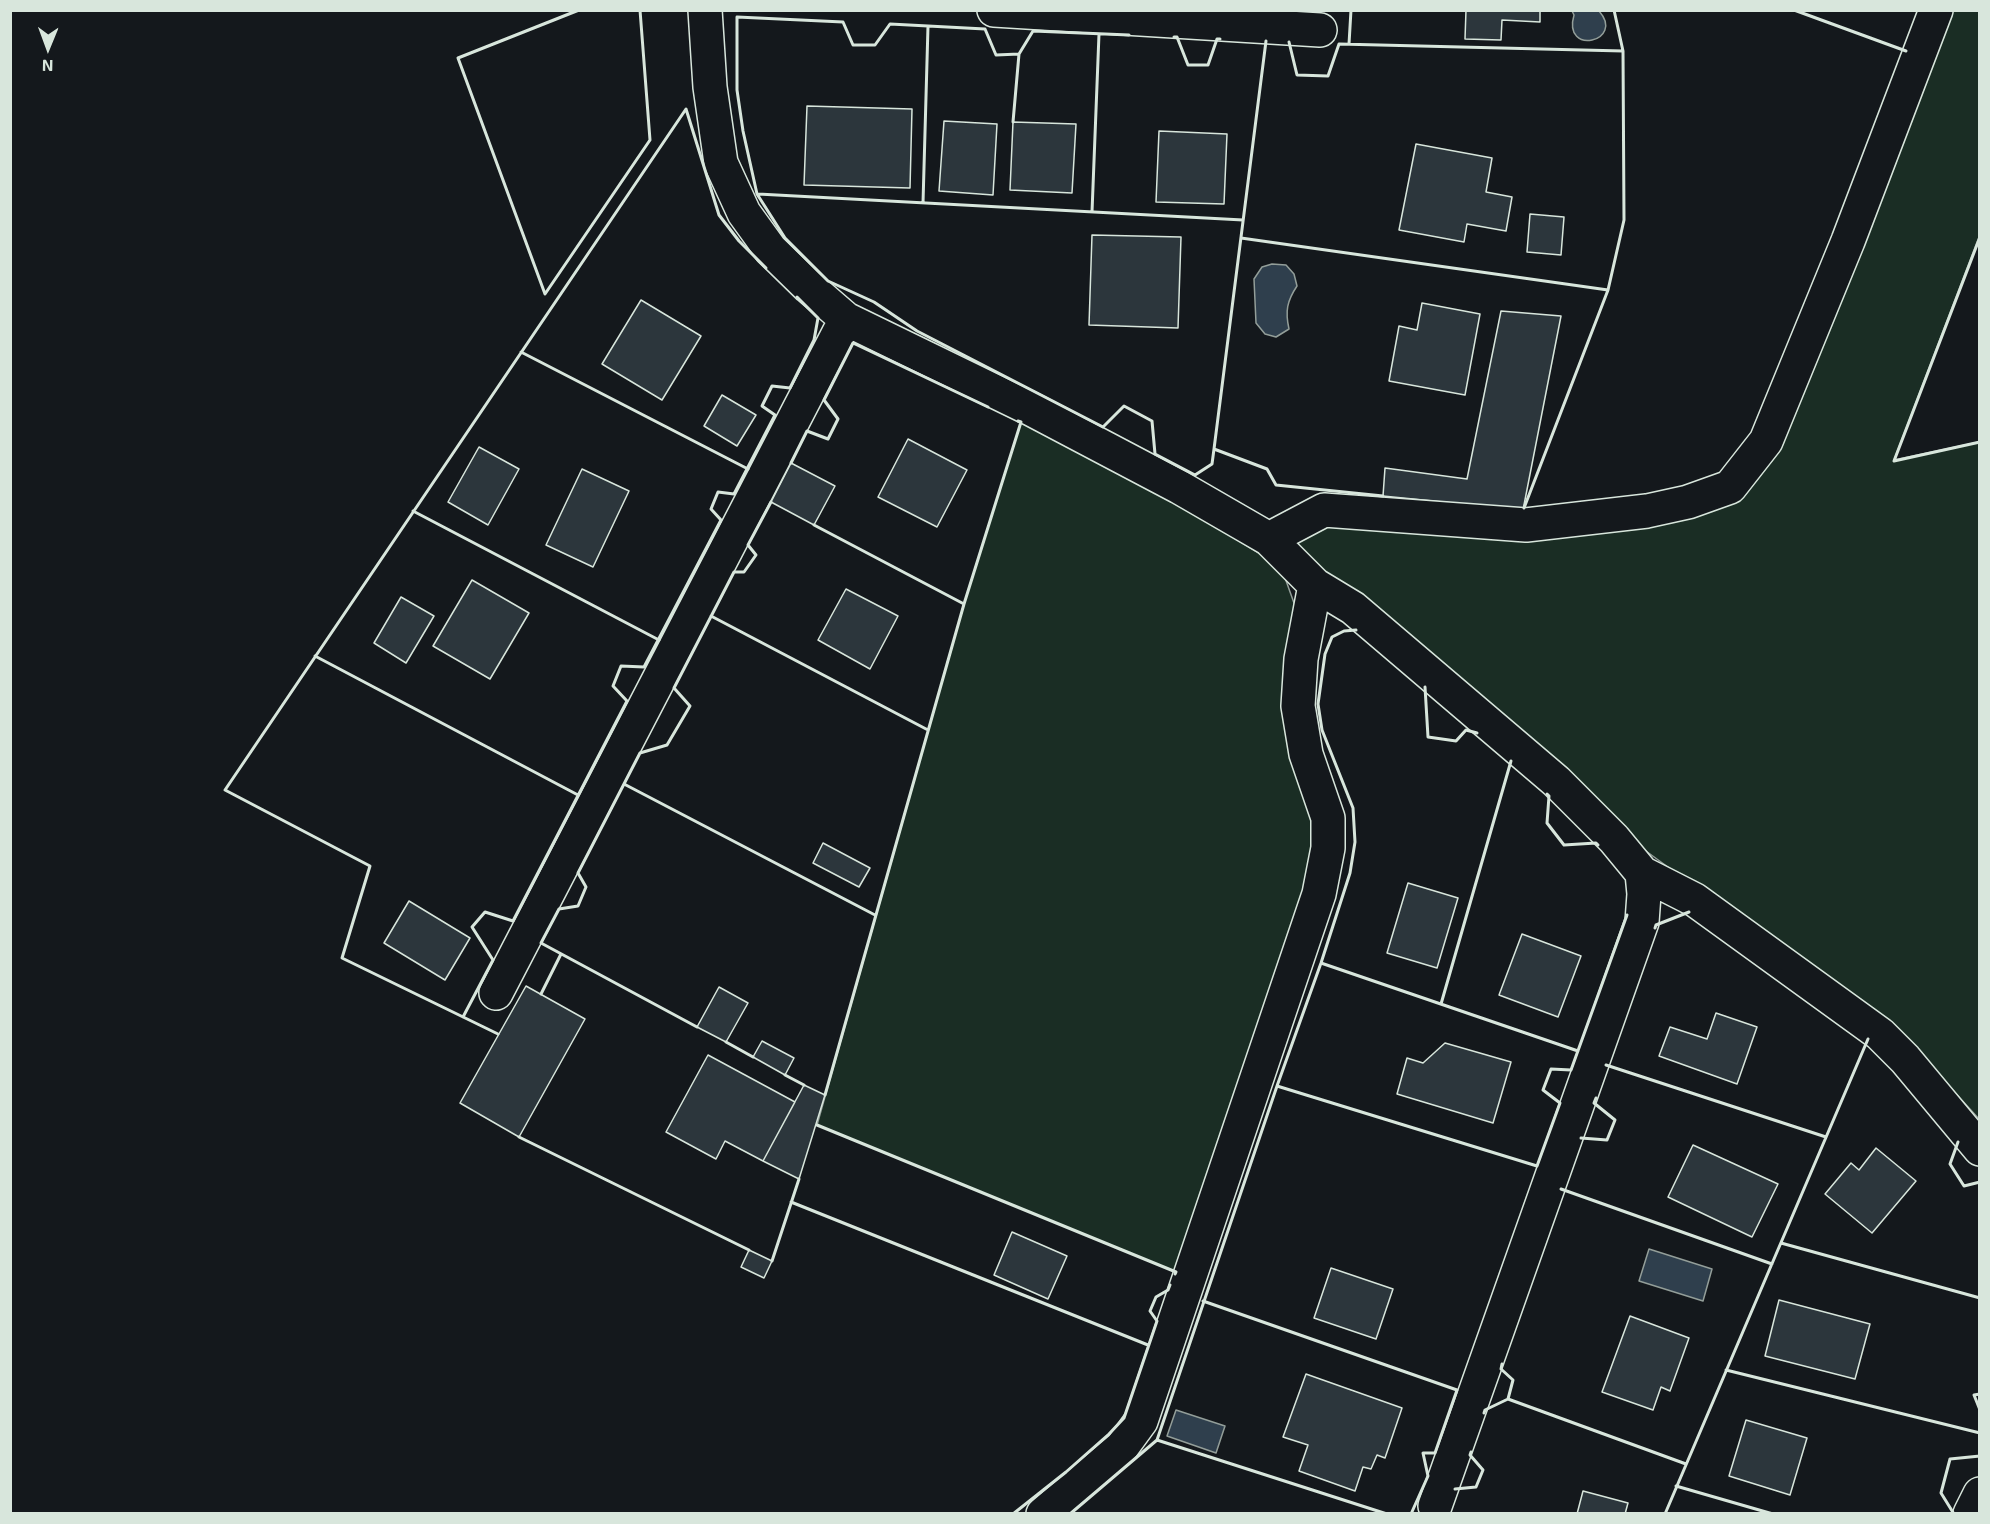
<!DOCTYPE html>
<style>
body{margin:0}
#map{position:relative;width:1990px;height:1524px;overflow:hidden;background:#14181c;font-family:"Exo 2",sans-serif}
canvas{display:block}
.frame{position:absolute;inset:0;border:12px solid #d8e6dc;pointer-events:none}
.north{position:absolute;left:18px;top:18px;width:60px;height:60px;-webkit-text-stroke:4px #14181c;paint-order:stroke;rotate:181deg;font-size:16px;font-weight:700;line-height:24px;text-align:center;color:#d8e6dc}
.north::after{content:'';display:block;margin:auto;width:21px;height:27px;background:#d8e6dc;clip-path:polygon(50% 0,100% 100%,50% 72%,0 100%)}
</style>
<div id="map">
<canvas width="1990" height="1524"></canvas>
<div class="frame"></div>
<div class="north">N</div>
</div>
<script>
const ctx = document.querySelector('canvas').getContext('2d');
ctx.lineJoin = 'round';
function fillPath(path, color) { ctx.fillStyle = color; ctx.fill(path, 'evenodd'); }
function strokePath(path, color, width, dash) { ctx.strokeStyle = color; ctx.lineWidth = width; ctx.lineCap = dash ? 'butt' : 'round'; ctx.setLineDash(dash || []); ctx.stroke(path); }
const green = new Path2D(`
 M1947 11H1979V237L1894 460 1979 442V1119L1898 1030 1694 886 1639 846 1340 585 1294 542 1328 520 1489 536 1746 491Z
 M1021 422 1183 506 1265 557 1284 575 1294 603 1315 833 1308 887 1176 1272 817 1125 964 604Z`);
const water = new Path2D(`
 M1599 11C1626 41 1562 57 1574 15L1572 11Z
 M1272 264 1286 265 1294 274 1297 286C1287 301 1285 311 1289 329L1276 337 1265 334 1256 323 1254 279 1262 267Z
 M1649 1249 1712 1269 1703 1301 1639 1281Z
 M1176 1410 1225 1426 1216 1453 1167 1436Z`);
const building = new Path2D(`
 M1466 10H1540V22L1502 20 1501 40 1465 39Z
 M807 106 912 109 910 188 804 185Z
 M944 121 997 124 993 195 939 191Z
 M1013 122 1076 124 1072 193 1010 190Z
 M1159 131 1227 134 1224 204 1156 202Z
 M1416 144 1492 158 1486 192 1512 197 1506 231 1467 224 1464 242 1399 230Z
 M1530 214 1564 217 1561 255 1527 252Z
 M1092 235 1181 237 1178 328 1089 325Z
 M641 300 701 336 662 400 602 364Z
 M1422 303 1480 314 1465 395 1389 381 1399 326 1417 330Z
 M1501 311 1561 316 1523 510 1383 496 1385 468 1467 479Z
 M722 395 756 415 737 446 704 426Z
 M908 439 967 470 937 527 878 497Z
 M479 447 519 469 488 525 448 502Z
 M791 463 835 486 814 525 771 502Z
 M582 469 629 491 593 567 546 545Z
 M472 580 529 613 490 679 433 646Z
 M846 589 898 616 870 669 818 640Z
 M401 597 434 616 406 663 374 643Z
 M823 843 870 868 859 887 813 863Z
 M1408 883 1458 898 1437 968 1387 953Z
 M409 901 470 938 445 980 384 943Z
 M1522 934 1581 956 1558 1017 1499 995Z
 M526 986 585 1019 519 1137 460 1103Z
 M719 987 748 1003 726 1042 697 1027Z
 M1716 1013 1757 1027 1737 1084 1659 1056 1670 1027 1707 1039Z
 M762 1041 794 1058 785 1075 753 1057Z
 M1445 1043 1511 1062 1493 1123 1397 1094 1407 1058 1423 1063Z
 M708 1055 795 1102 763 1161 725 1141 716 1159 666 1132Z
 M804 1085 825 1095 799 1179 763 1161Z
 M1693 1145 1778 1184 1752 1237 1668 1197Z
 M1876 1148 1916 1181 1872 1233 1825 1194 1851 1163 1859 1170Z
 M1012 1232 1067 1256 1048 1299 994 1275Z
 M749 1250 772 1261 764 1278 741 1267Z
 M1331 1268 1393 1289 1376 1339 1314 1318Z
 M1779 1300 1870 1324 1855 1379 1765 1356Z
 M1630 1316 1689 1338 1670 1391 1661 1387 1653 1410 1602 1392Z
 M1306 1374 1402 1408 1385 1458 1377 1455 1371 1469 1363 1467 1355 1491 1299 1471 1308 1445 1283 1437Z
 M1746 1420 1807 1438 1790 1495 1729 1476Z
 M1583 1491 1628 1503 1625 1514H1577Z`);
const minor = new Path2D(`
 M705 10 710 87 721 163 744 213 770 249 809 287 846 319 1031 409 1179 487 1269 539 1315 585 1301 659 1298 706 1306 754 1328 818V848L1319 894 1141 1421 1122 1447 1043 1514
 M994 10 1320 30
 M1269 539 1324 510 1526 525 1647 511 1688 502 1730 487 1766 441 1848 241 1936 10
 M1315 585 1353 608 1556 781 1614 839 1642 873 1644 894 1642 922 1435 1506
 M1642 873 1695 900 1880 1034 1905 1059 1980 1149
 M496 993 846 319
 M1970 1514 1980 1494`);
const wall = new Path2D(`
 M579 10 458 58 545 294 650 140 640 10
 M1794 10 1906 51
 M1129 35 1033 31 1019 54 996 55 985 29 890 24 875 45H853L843 22 737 17V90L743 131 757 194 785 238 828 281 874 302 917 331 1103 427 1124 406 1152 421 1155 454 1195 475 1212 464 1214 449 1267 469 1276 485 1383 496
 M1174 37H1177L1188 65H1208L1217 39H1220
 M1289 42 1297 75 1328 76 1339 44 1623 51
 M1349 44 1351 10
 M1013 122 1019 54
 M758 194 1243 220
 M923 203 928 26
 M1092 212 1099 34
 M1980 237 1894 461 1980 442
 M1241 238 1608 290
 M521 352 748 469
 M1214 449 1266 41
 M791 463 807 431 828 439 838 419 824 400 853 343 988 407
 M1524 508 1608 290 1624 220 1623 51 1614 10
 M413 511 659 640
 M814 525 964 604
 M711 616 928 730
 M315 656 578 795
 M1425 687 1428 737 1456 741 1466 730 1477 733
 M624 784 875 915
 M1547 794 1549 796 1547 823 1564 845 1596 843 1598 845
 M1655 928 1656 925 1689 912
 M1321 963 1578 1051
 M541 994 561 954
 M1441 1004 1511 761
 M463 1017 493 960 472 927 485 912 513 921 627 701 613 686 621 666 644 667 721 520 711 509 718 492 734 494 775 415 762 406 772 386 790 388 814 340 818 318 797 297
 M697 1027 541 943 559 909 578 906 586 887 578 873 640 753 667 745 690 706 674 688 734 572H744L756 555 748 545 771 502
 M498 1034 342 958 370 866 225 790 686 109 719 215 739 241 766 268
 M726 1042 753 1057
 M1606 1065 1826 1137
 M785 1075 804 1085
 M1277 1086 1537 1166 1560 1103 1543 1090 1551 1069 1571 1070 1627 915
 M825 1095 964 604 1021 422 1018 421
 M817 1125 1176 1272 1175 1274
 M519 1137 749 1250
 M1581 1138 1607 1140 1615 1120 1594 1103 1596 1098
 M1958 1142 1950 1164 1964 1186 1980 1182
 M1561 1189 1772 1264
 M791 1202 1148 1345
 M1781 1243 1980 1298
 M772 1261 799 1179
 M1203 1301 1457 1390 1435 1453H1423L1428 1476 1411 1514
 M1726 1370 1980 1433
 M1980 1394 1974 1395 1980 1410
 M1508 1399 1686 1464
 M1484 1413 1485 1410 1508 1399 1513 1380 1501 1369 1502 1364
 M1157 1440 1387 1514
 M1676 1486 1773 1514
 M1455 1489 1476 1487 1483 1470 1470 1455 1471 1452
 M1013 1514 1066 1472 1109 1434 1124 1418 1157 1321 1150 1311 1156 1297 1168 1290 1170 1285
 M1070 1514 1157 1440 1277 1086 1321 963 1350 873 1355 842 1353 808 1322 730 1318 704 1325 654 1332 637 1344 631 1356 630
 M1665 1514 1868 1039
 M1954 1514 1941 1493 1950 1459 1980 1456`);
fillPath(green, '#1a2d24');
strokePath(green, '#939e99', 1.5);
fillPath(water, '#2f3f4d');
strokePath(water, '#939e99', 1.5);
fillPath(building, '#2c363c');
strokePath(building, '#d8e6dc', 1.5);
strokePath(minor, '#d8e6dc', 36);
strokePath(minor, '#14181c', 33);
strokePath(wall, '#d8e6dc', 3);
</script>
